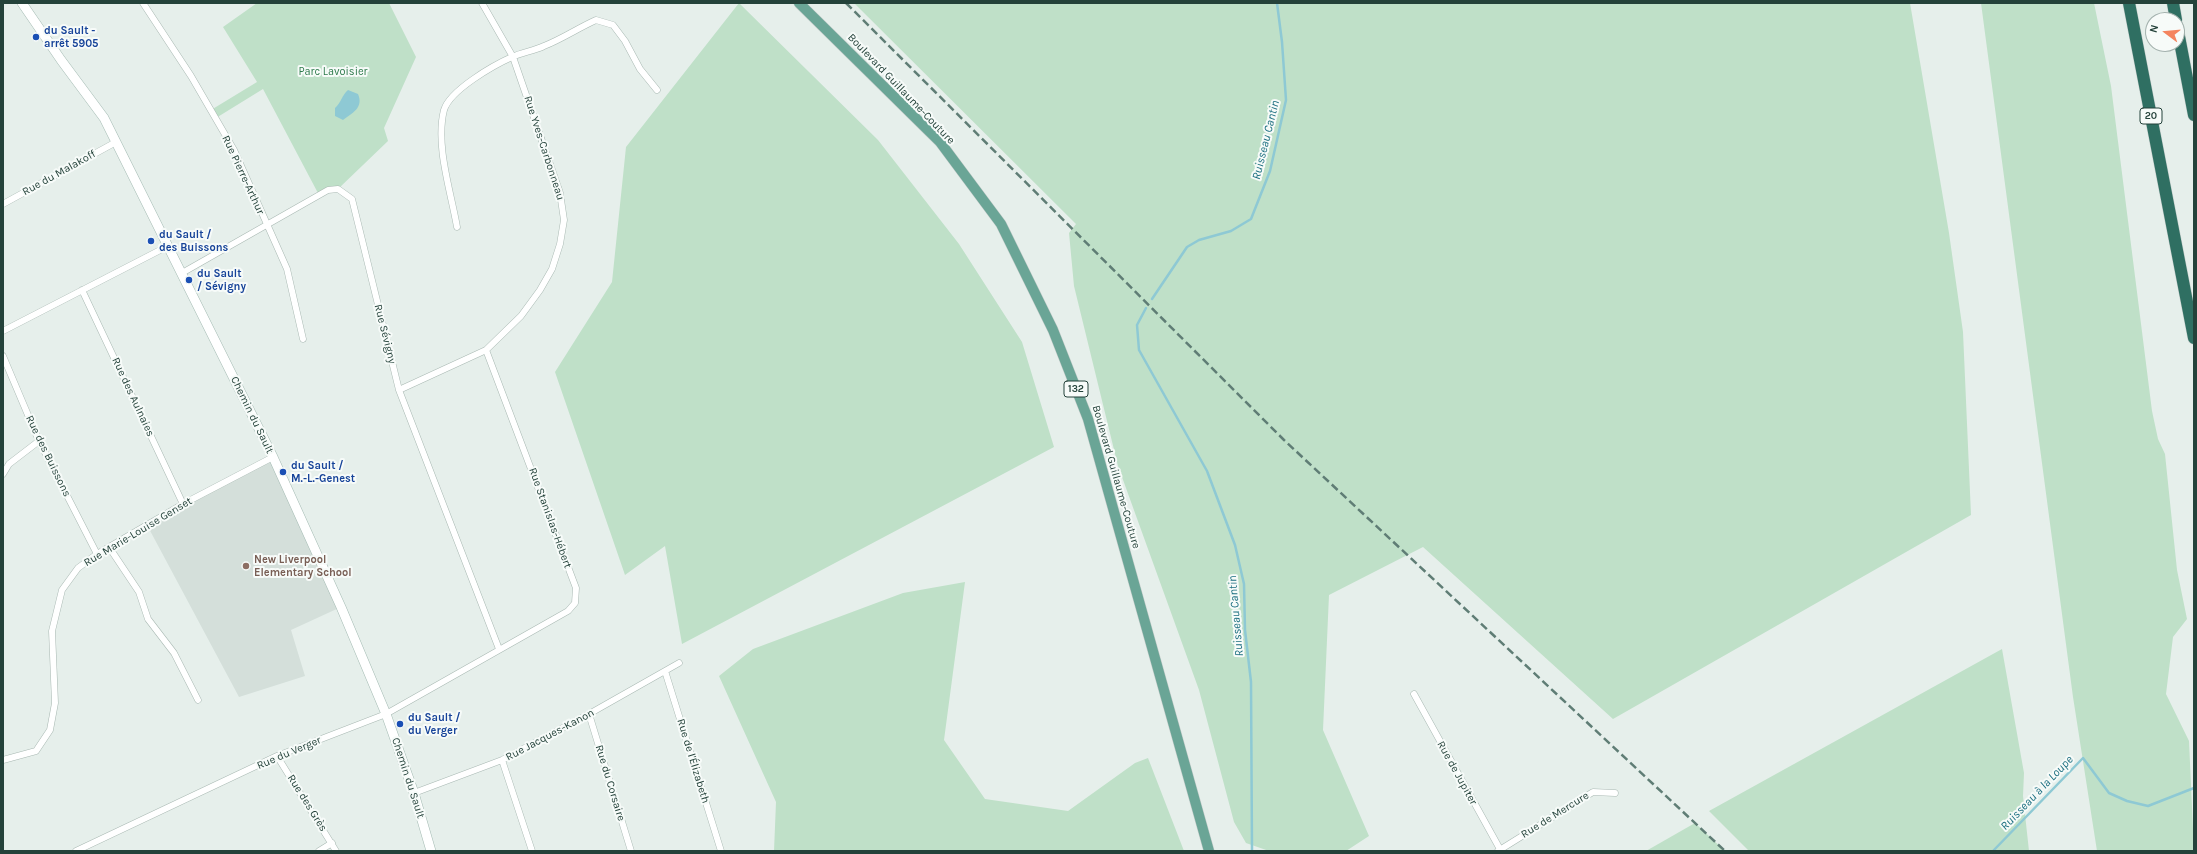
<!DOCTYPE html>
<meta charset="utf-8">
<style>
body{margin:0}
#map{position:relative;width:2197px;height:854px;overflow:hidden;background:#e6efeb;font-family:Karla,sans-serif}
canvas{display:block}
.frame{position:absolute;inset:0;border:4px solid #24423a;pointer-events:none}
.north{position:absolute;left:2145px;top:12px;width:40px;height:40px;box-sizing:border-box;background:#f7fbf9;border:1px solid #a3b1ad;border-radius:50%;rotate:286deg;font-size:11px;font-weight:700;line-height:16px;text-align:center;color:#24423a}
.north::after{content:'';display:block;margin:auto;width:14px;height:18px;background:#f4845f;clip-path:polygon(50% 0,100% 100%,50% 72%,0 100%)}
</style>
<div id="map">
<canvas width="2197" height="854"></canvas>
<div class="frame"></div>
<div class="north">N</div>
</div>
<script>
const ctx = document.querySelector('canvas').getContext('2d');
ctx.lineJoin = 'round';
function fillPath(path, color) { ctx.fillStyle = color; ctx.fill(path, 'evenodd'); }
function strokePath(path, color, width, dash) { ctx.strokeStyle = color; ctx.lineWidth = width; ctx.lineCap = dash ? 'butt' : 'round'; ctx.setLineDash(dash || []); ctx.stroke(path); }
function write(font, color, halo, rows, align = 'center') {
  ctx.font = font + ' Karla,sans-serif'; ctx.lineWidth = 4; ctx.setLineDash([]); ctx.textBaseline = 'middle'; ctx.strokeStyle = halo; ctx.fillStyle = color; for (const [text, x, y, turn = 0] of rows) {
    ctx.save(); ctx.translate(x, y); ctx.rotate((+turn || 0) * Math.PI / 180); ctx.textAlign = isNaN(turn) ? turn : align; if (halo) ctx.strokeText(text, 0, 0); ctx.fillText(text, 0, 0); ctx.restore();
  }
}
const built = new Path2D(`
 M273 457 341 607 291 630 305 676 239 697 147 525Z`);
const green = new Path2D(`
 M257 3H389L416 57 384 128 388 141 338 189 319 195 263 89 216 118 211 110 257 82 223 27Z
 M739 3 878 140 959 244 1022 342 1054 447 682 644 665 546 625 575 555 372 612 282 626 147Z
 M854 3H1910L1949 233 1963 332 1971 515 1613 719 1423 547 1329 595 1323 730 1369 836 1346 851H1269L1246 843 1234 822 1199 690 1118 466 1074 286 1069 233 1076 224Z
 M1981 3H2094L2111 86 2152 411 2158 439 2165 454 2177 570 2187 619 2173 637 2166 694 2189 741 2194 851H2097L2073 697Z
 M965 582 944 740 985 799 1068 811 1135 763 1148 758 1184 851H774L776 802 719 676 753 649 903 593Z
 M2002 649 2024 773 2023 796 2029 851H1749L1709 811Z
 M1695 823 1725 851H1646Z`);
const water = new Path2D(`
 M348 90 358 94C364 108 352 113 343 120L335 116V108C341 103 342 95 348 90Z`);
const stream = new Path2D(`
 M1152 299 1187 247 1199 240 1231 231 1251 219 1270 171 1286 100 1282 42 1277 3
 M1146 308 1137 325 1139 350 1207 471 1235 545 1244 584 1245 630 1251 682 1252 851
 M1993 851 2083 758 2109 793 2127 801 2148 806 2194 788`);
const street = new Path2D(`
 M143 3 191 76 234 150 287 269 303 339
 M3 204 116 142
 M457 227C451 192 435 145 444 110 450 90 494 65 512 57 523 52 534 51 544 46 562 39 578 28 596 20L613 25 625 41 640 69 657 90
 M182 273 328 190 338 189 352 199 399 390 499 649
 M82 290 183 504
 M3 331 168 246
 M3 356 39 441 97 554
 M399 390 486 350 521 316 540 290 552 269 560 244 564 220 560 193 513 57 482 3
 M3 474 9 464 39 441
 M109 547 139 592 148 619 174 653 198 700
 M665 671 721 851
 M1414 694 1501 851
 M589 714 631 851
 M277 756 336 851
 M3 760 36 751 50 730 55 703 52 631 62 590 78 568 97 554 183 504 273 457
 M502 760 532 851
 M414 793 502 760 589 714 679 663
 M76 851 277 756 386 714 568 611 575 603 576 588 486 350
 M319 851 332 843
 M1498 851 1593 792 1615 793`);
const secondary = new Path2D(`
 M22 3 61 60 104 118 273 457 341 607 386 714 414 793 431 851`);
const primary = new Path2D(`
 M799 3 940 142 1001 224 1053 330 1088 419 1209 851`);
const highway = new Path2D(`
 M2129 3 2194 338
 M2173 3 2176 20
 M2177 26 2194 115`);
const rail = new Path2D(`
 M846 3 1284 440 1725 851`);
const markers = [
 [36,37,4,"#1a4fb4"],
 [151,241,4,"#1a4fb4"],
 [189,280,4,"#1a4fb4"],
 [283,472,4,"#1a4fb4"],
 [246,566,4,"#8d6e63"],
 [400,724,4,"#1a4fb4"]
];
const shields = [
 [2151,116,22],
 [1076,389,24]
];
const shieldNames = [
 ["20",2151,116],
 ["132",1076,389]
];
const transitNames = [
 ["du Sault -",44,31],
 ["arrêt 5905",44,44],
 ["du Sault /",159,235],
 ["des Buissons",159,248],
 ["du Sault",197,274],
 ["/ Sévigny",197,287],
 ["du Sault /",291,466],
 ["M.-L.-Genest",291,479],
 ["du Sault /",408,718],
 ["du Verger",408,731]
];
const parkNames = [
 ["Parc Lavoisier",333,72]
];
const streetNames = [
 ["Boulevard Guillaume-Couture",901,89,46],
 ["Rue Yves-Carbonneau",544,148,72],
 ["Rue du Malakoff",59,173,-29],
 ["Rue Pierre-Arthur",243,175,65],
 ["Rue Sévigny",385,334,76],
 ["Rue des Aulnaies",133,397,65],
 ["Chemin du Sault",252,415,64],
 ["Rue des Buissons",48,456,64],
 ["Boulevard Guillaume-Couture",1116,477,74],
 ["Rue Stanislas-Hébert",550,518,70],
 ["Rue Marie-Louise Genset",138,532,-31],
 ["Rue Jacques-Kanon",550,735,-28],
 ["Rue du Verger",289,753,-23],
 ["Rue de l'Élizabeth",693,761,73],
 ["Rue de Jupiter",1457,773,61],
 ["Chemin du Sault",408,778,72],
 ["Rue du Corsaire",610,783,73],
 ["Rue des Grès",307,803,58],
 ["Rue de Mercure",1555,815,-32]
];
const educationNames = [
 ["New Liverpool",254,560],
 ["Elementary School",254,573]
];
const waterNames = [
 ["Ruisseau Cantin",1266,140,-76],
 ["Ruisseau Cantin",1236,616,-95],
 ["Ruisseau à la Loupe",2037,793,-46]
];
fillPath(built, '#d4dfda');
fillPath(green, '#bfe0c8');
fillPath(water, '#8ec9d4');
strokePath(stream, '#8ec9d4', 2.5);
strokePath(street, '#a8b8b2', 7);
strokePath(secondary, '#a4bbb3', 10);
strokePath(primary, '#c2cac8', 11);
strokePath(highway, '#c2cac8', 13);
strokePath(street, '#fff', 6);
strokePath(secondary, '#fff', 9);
strokePath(primary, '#6aa596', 10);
strokePath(highway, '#2f6f62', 12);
strokePath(rail, '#5f7d75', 2.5, [8, 4]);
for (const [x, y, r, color] of markers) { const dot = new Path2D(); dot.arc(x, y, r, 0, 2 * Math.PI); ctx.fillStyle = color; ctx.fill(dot); strokePath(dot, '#f7fbf9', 1.5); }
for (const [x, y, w] of shields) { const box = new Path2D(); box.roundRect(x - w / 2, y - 8, w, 16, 3); ctx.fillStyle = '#f7fbf9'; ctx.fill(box); strokePath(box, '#24423a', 1); }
write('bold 10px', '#24423a', null, shieldNames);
write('bold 11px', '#164399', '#f7fbf9', transitNames, 'left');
write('11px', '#2d7a4b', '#f7fbf9', parkNames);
write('11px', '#24423a', '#f7fbf9', streetNames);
write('bold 11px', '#785e54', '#f7fbf9', educationNames, 'left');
write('italic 12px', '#1c6f80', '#f7fbf9', waterNames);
</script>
